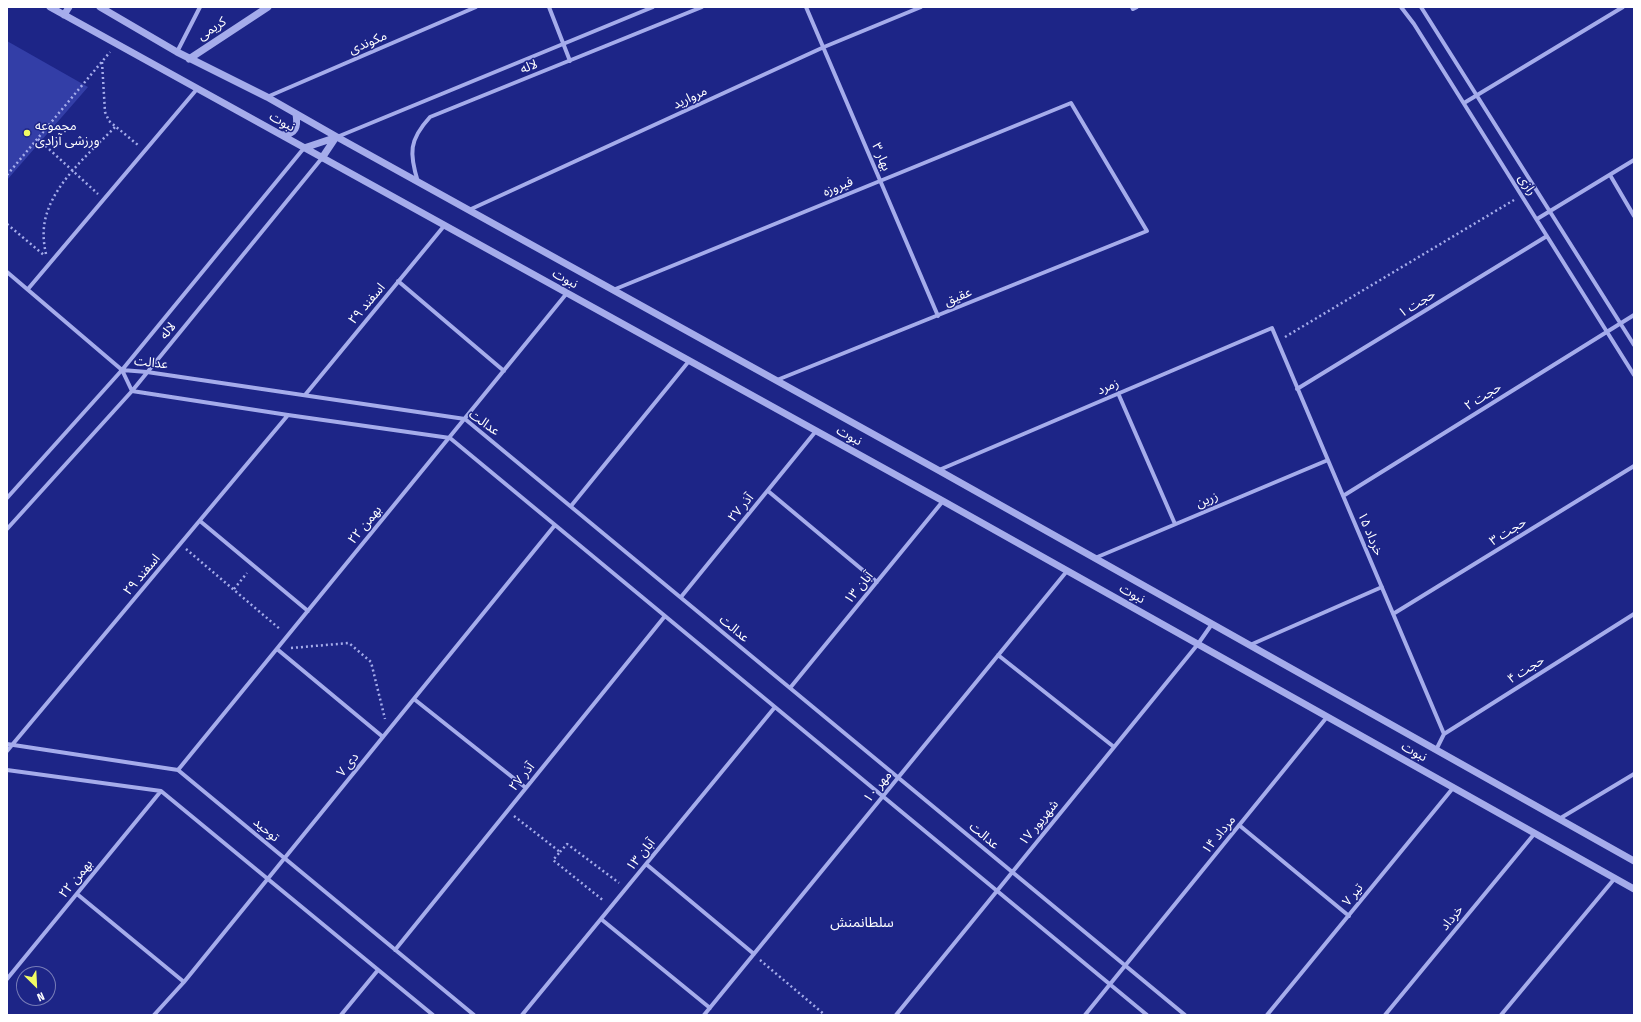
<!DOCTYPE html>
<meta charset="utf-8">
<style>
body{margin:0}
#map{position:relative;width:1641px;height:1022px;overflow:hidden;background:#1d2587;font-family:"Fira Sans Condensed",sans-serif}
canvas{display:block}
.frame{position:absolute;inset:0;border:8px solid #fff;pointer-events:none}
.north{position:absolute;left:16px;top:966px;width:40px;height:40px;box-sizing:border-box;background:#1d2587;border:1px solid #777cb7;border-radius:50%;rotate:156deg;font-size:11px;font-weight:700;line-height:16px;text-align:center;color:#fff}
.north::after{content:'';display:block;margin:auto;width:14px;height:18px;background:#f1fb63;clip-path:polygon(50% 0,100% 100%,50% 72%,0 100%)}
</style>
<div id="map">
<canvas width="1641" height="1022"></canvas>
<div class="frame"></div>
<div class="north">N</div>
</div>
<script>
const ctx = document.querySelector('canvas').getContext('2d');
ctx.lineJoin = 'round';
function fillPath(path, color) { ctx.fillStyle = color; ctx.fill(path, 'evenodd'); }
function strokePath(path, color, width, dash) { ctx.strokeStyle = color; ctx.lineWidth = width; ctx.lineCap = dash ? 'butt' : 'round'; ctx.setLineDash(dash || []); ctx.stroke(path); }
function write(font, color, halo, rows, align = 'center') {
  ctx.font = font + ' "Fira Sans Condensed","Noto Sans Arabic",sans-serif'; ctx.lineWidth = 3; ctx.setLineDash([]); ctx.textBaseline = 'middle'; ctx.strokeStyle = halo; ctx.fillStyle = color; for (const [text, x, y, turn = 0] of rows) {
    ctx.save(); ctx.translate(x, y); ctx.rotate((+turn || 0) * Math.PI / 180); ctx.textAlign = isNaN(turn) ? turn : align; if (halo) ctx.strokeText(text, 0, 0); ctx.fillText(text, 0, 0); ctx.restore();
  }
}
const green = new Path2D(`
 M7 41 88 87 7 180Z`);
const path = new Path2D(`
 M102 62 105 112 109 121 138 145
 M38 139 98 194
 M7 175 110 52
 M7 224 45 256
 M46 254C44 245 43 236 44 227 48 187 89 154 116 126
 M1285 337 1514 200
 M186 549 281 630
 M234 589 247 573
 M291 648 349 643 371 662 385 719
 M514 816 560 852 553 860 604 901
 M560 852 567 844 619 883
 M760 960 825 1015`);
const minor = new Path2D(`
 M549 7 570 61
 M806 7 938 316
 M1132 7 1133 9 1137 7
 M1401 7 1414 24 1634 375
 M1421 7 1634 345
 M177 52 200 7
 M267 97 476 7
 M1464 103 1623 7
 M337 137 653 7
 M1610 175 1634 216
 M418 182C409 153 409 140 430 117L702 7
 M469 210 824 47 921 7
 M1537 219 1634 160
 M7 272 122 370 132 391 288 415 450 438 1147 1015
 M398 281 504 371
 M28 289 197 89
 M613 290 1071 103 1147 231 777 380
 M122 370 147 372 465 419 1185 1015
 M1297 389 1547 236
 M1118 393 1175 524
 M305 395 444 226
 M939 470 1272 328 1444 734
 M768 491 877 582
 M1343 496 1634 315
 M7 498 122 370 304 148
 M571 506 689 361
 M200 521 308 611
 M7 529 132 391 322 158
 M1095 558 1328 460
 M681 597 816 431
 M1393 614 1634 466
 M1250 645 1382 587
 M277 649 383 737
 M998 655 1114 747
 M790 688 943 501
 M414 699 526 788
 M7 744 178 770 474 1015
 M1436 750 1444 734 1634 614
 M7 751 288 415
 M7 770 161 791 433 1015
 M178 770 567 293
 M1559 819 1634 774
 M1239 825 1349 916
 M646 864 754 954
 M77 894 184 982
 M601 919 710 1008
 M395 950 665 616
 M7 979 161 791
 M154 1015 184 982 555 525
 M341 1015 378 970
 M522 1015 775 707
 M704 1015 1067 571
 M896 1015 1198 644 1212 624
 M1085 1015 1327 717
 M1267 1015 1453 788
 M1385 1015 1535 833
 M1501 1015 1615 878`);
const tertiary = new Path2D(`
 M50 7 943 501 1634 889
 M100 7 177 52 267 97 337 137 938 470 1634 861
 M64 15 69 7
 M189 59 268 7
 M282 135C296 134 298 127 296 114
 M304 148 337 137
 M322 158 336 137`);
const markers = [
 [27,133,4,"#f1fb63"]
];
const streetNames = [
 ["کریمی",212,29,-33],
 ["مکوندی",368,43,-23],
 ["لاله",529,67,-22],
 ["مروارید",690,98,-25],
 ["نبوت",282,122,29],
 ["بهار ۳",881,157,67],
 ["رازی",1527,185,58],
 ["فیروزه",838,187,-22],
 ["نبوت",565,279,29],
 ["عقیق",958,297,-22],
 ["۲۹ اسفند",367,304,-50],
 ["حجت ۱",1417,304,-32],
 ["لاله",168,331,-51],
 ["عدالت",151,363,6],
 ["زمرد",1108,387,-23],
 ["حجت ۲",1483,397,-32],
 ["عدالت",484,423,36],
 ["نبوت",849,436,29],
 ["زرین",1207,500,-23],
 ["۲۷ آذر",741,508,-51],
 ["۲۲ بهمن",365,525,-51],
 ["حجت ۳",1508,532,-32],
 ["۱۵ خرداد",1370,534,67],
 ["۲۹ اسفند",142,575,-50],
 ["۱۳ آبان",859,588,-51],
 ["نبوت",1132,594,29],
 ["عدالت",734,629,40],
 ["حجت ۴",1526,670,-32],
 ["نبوت",1414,752,29],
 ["۷ دی",348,765,-51],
 ["۲۷ آذر",522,777,-51],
 ["۱۰ مهر",878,787,-51],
 ["۱۷ شهریور",1039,823,-51],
 ["توحید",266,830,40],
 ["۱۴ مرداد",1219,835,-51],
 ["عدالت",984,836,40],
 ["۱۳ آبان",641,855,-51],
 ["۲۲ بهمن",76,879,-51],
 ["۷ تیر",1353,895,-51],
 ["خرداد",1452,918,-51]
];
const poiNames = [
 ["مجموعه",35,126],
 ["ورزشی آزادی",35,141]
];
const neighbourhoodNames = [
 ["سلطانمنش",862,923]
];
fillPath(green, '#333ea7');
strokePath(path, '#a5aceb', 2.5, [2, 3]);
strokePath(minor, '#a5aceb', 4);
strokePath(tertiary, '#a5aceb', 7);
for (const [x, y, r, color] of markers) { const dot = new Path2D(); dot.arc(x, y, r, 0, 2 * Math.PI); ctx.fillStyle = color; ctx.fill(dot); strokePath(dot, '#1d2587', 1.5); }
write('13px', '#fff', '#1d2587', streetNames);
write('13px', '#fff', '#1d2587', poiNames, 'left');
write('14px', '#fff', '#1d2587', neighbourhoodNames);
</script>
